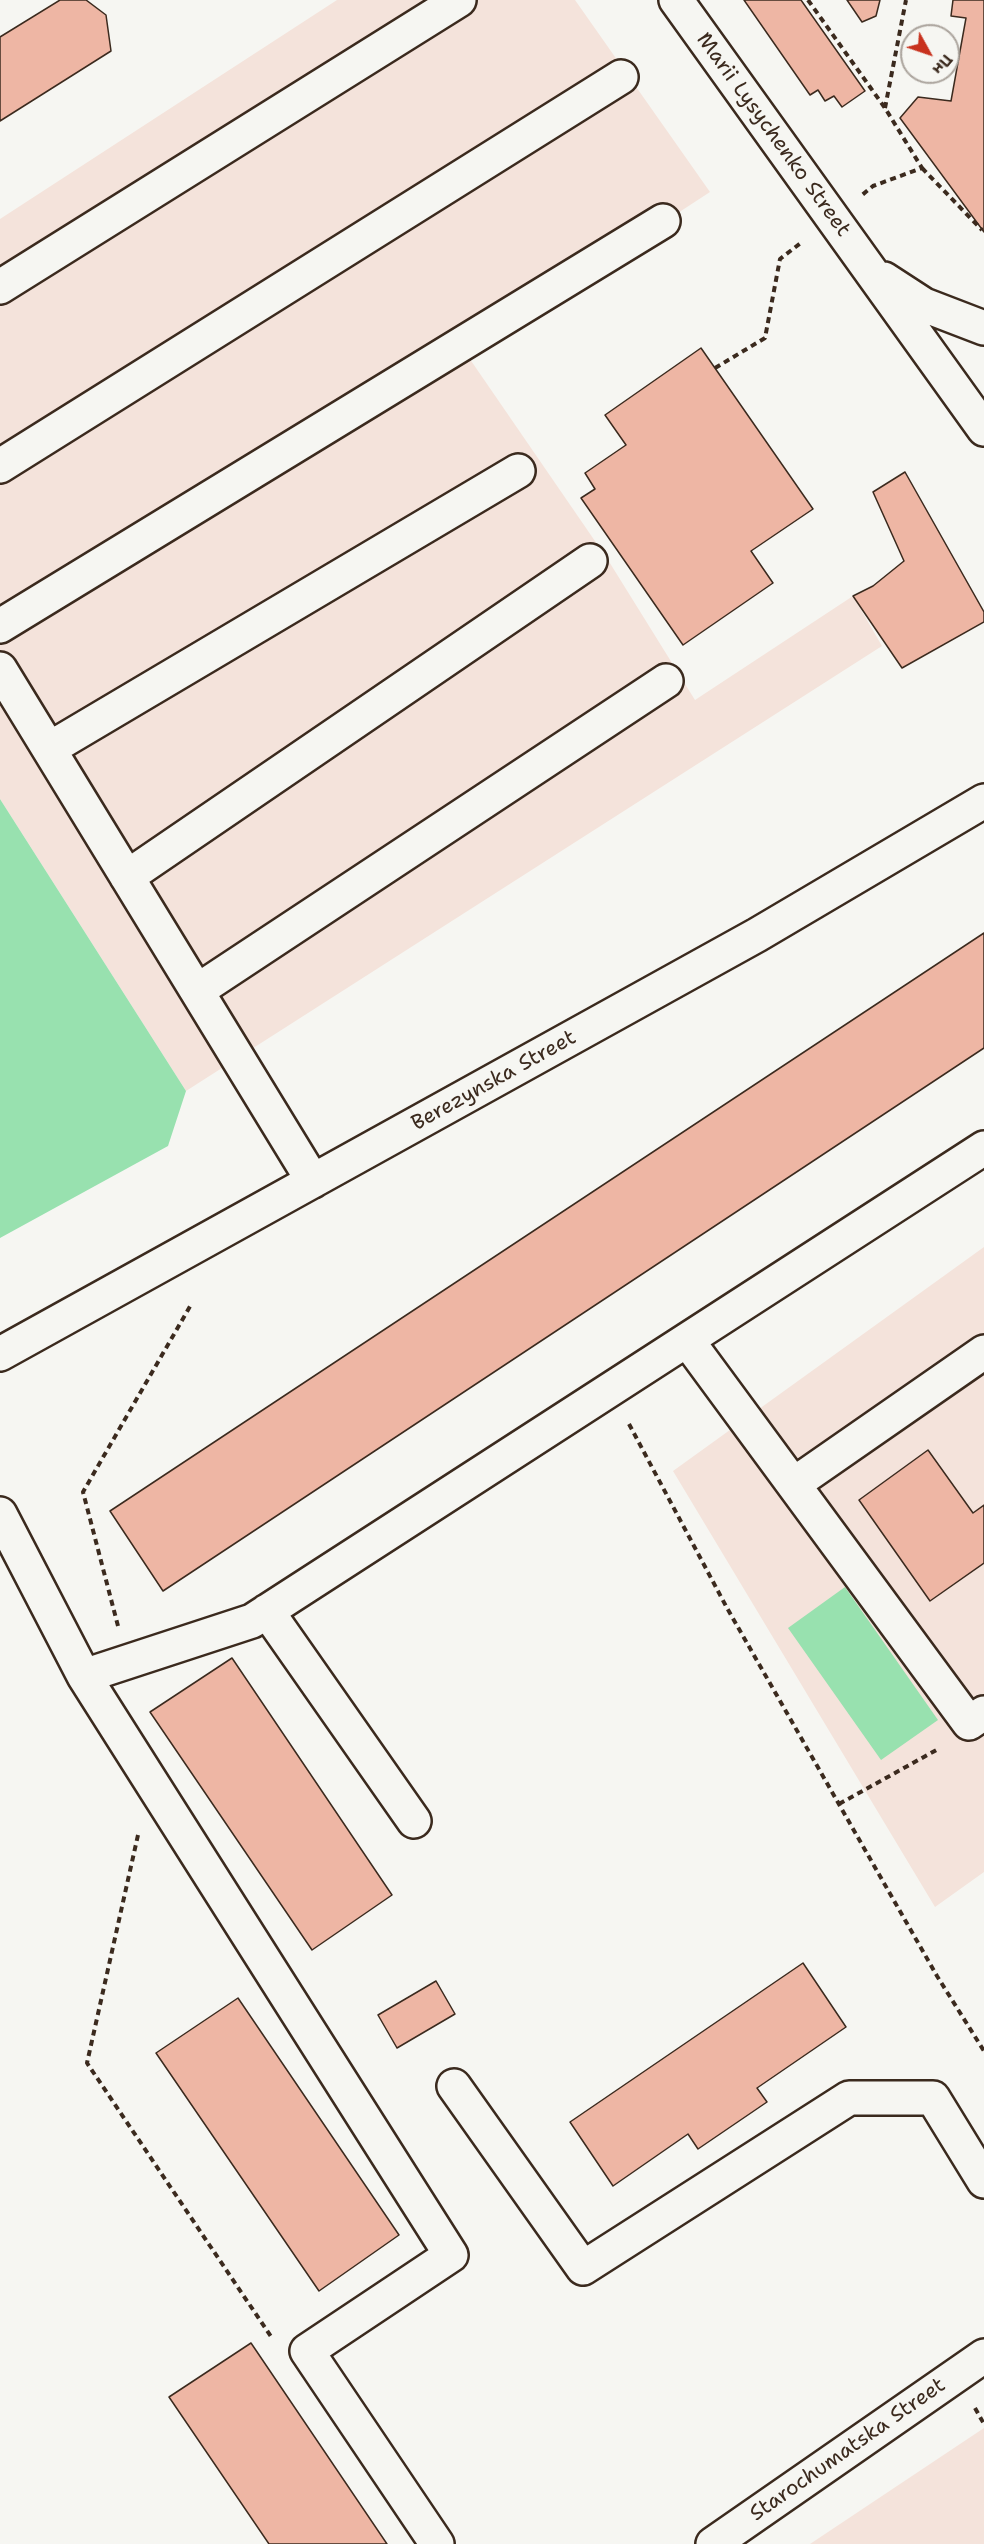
<!DOCTYPE html>
<meta charset="utf-8">
<style>
body{margin:0}
#map{position:relative;width:984px;height:2544px;overflow:hidden;background:#f6f6f2;font-family:"Shantell Sans",sans-serif}
canvas{display:block}
.north{position:absolute;left:900px;top:24px;width:60px;height:60px;box-sizing:border-box;background:#f6f6f2;border:2px solid #aba49d;border-radius:50%;rotate:130deg;font-size:16px;font-weight:700;line-height:24px;text-align:center;color:#3b2a1e}
.north::after{content:'';display:block;margin:auto;width:21px;height:27px;background:#c8321e;clip-path:polygon(50% 0,100% 100%,50% 72%,0 100%)}
</style>
<div id="map">
<canvas width="984" height="2544"></canvas>
<div class="north">Пн</div>
</div>
<script>
const ctx = document.querySelector('canvas').getContext('2d');
ctx.lineJoin = 'round';
function fillPath(path, color) { ctx.fillStyle = color; ctx.fill(path, 'evenodd'); }
function strokePath(path, color, width, dash) { ctx.strokeStyle = color; ctx.lineWidth = width; ctx.lineCap = dash ? 'butt' : 'round'; ctx.setLineDash(dash || []); ctx.stroke(path); }
function write(font, color, halo, rows, align = 'center') {
  ctx.font = font + ' "Shantell Sans",sans-serif'; ctx.lineWidth = 5; ctx.setLineDash([]); ctx.textBaseline = 'middle'; ctx.strokeStyle = halo; ctx.fillStyle = color; for (const [text, x, y, turn = 0] of rows) {
    ctx.save(); ctx.translate(x, y); ctx.rotate((+turn || 0) * Math.PI / 180); ctx.textAlign = isNaN(turn) ? turn : align; if (halo) ctx.strokeText(text, 0, 0); ctx.fillText(text, 0, 0); ctx.restore();
  }
}
const built = new Path2D(`
 M337 0H575L710 192 465 352 608 560 695 700 853 596 882 646 186 1091 0 799V219Z
 M984 1247V1872L935 1907 673 1471Z
 M984 2428V2544H810Z`);
const green = new Path2D(`
 M0 799 186 1091 168 1146 0 1238Z
 M845 1587 938 1720 881 1760 788 1628Z`);
const building = new Path2D(`
 M60 0H86L106 15 111 51 0 121V37Z
 M744 0H801L865 91 842 107 834 96 825 101 818 90 810 95Z
 M847 0H880L876 16 862 22Z
 M953 0H984V232L900 118 918 97 951 101 966 18 951 16Z
 M701 348 813 509 751 551 773 583 683 645 581 498 595 489 585 473 626 445 605 415Z
 M905 472 984 612V622L902 668 853 596 873 586 904 561 873 492Z
 M984 933V1048L163 1591 110 1511Z
 M928 1450 973 1513 984 1505V1563L930 1601 859 1500Z
 M232 1658 392 1895 312 1950 150 1712Z
 M803 1963 846 2027 757 2088 767 2102 698 2149 688 2134 613 2186 570 2122Z
 M436 1981 455 2014 397 2048 378 2015Z
 M238 1998 399 2235 319 2291 156 2053Z
 M251 2343 293 2405 387 2544H269L169 2397Z`);
const path = new Path2D(`
 M808 0 885 108 922 168 873 186 862 195
 M885 108 906 0
 M922 168 982 230
 M715 368 765 338 780 259 802 242
 M629 1424 727 1608 937 1976 984 2051
 M118 1626 83 1492 192 1303
 M839 1804 940 1748
 M138 1835 87 2063 272 2338
 M975 2408 984 2424`);
const minor = new Path2D(`
 M0 287 459 0
 M0 466 621 77
 M0 626 663 221
 M0 669 313 1181
 M49 749 518 471
 M127 877 590 561
 M197 991 666 681
 M687 1340 969 1723 984 1713
 M0 1354 757 935 984 801
 M794 1484 984 1352
 M0 1514 84 1676 252 1621 984 1148
 M267 1611 414 1821
 M84 1676 451 2255 307 2351 437 2544
 M454 2086 583 2268 849 2098H933L984 2181
 M713 2544 984 2356`);
const major = new Path2D(`
 M676 0 984 429
 M884 279 924 305 984 328`);
const streetNames = [
 ["Marii Lysychenko Street",773,135,54],
 ["Berezynska Street",494,1081,-29],
 ["Starochumatska Street",848,2450,-35]
];
fillPath(built, '#f4e3db');
fillPath(green, '#98e1af');
fillPath(building, '#eeb6a4');
strokePath(building, '#3b2a1e', 1.5);
strokePath(minor, '#3b2a1e', 38);
strokePath(major, '#3b2a1e', 38);
strokePath(path, '#3b2a1e', 4, [6, 4.5]);
strokePath(minor, '#f6f6f2', 33);
strokePath(major, '#f6f6f2', 33);
write('21px', '#3b2a1e', '#f6f6f2', streetNames);
</script>
